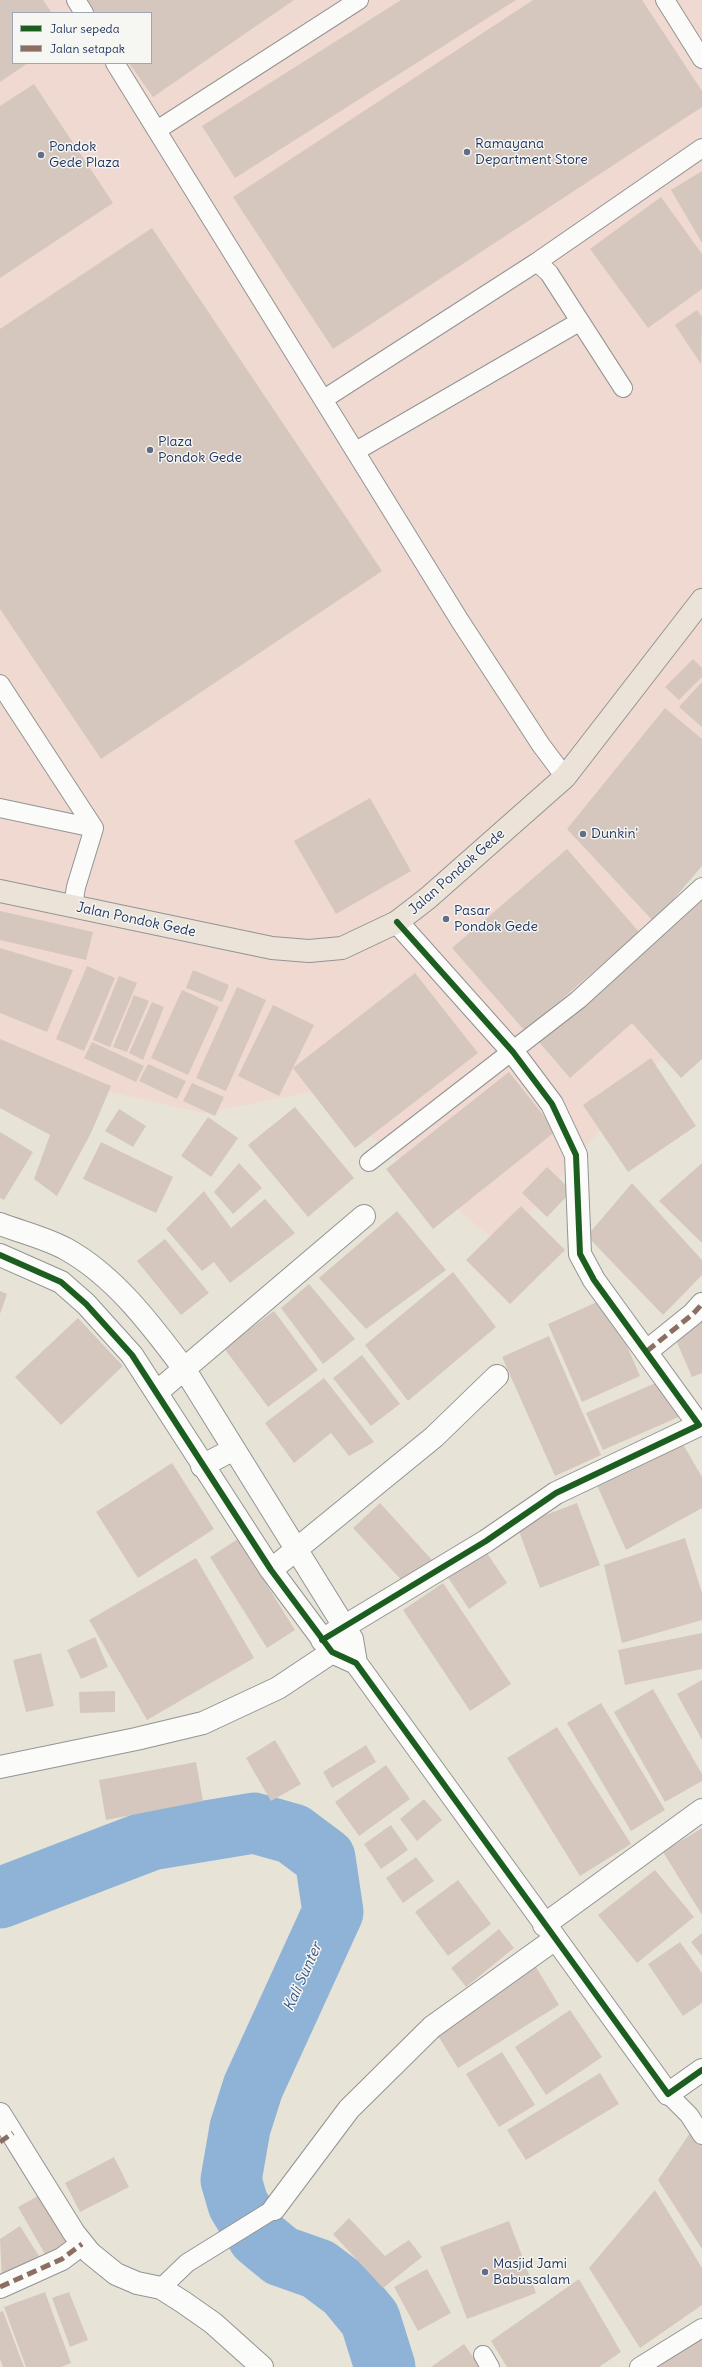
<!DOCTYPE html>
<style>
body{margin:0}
#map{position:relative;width:702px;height:2367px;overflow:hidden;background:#e7e4d7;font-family:Delius,sans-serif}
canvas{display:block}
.legend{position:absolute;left:12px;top:12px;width:140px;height:52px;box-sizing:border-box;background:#f6f6f2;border:1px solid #9ea6b7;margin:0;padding:5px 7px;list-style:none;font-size:12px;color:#1b2f5e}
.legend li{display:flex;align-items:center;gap:8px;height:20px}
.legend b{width:20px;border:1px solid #9ea6b7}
</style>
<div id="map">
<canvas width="702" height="2367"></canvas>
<ul class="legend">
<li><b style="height:5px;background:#1b5e20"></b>Jalur sepeda</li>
<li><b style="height:5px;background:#8d6e63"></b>Jalan setapak</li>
</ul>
</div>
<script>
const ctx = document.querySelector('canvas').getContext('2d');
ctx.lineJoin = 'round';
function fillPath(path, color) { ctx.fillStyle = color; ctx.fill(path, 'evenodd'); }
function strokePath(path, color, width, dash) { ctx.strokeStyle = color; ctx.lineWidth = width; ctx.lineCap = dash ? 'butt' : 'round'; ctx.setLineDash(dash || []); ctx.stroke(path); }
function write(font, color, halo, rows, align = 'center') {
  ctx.font = font + ' Delius,sans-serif'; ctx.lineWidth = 3; ctx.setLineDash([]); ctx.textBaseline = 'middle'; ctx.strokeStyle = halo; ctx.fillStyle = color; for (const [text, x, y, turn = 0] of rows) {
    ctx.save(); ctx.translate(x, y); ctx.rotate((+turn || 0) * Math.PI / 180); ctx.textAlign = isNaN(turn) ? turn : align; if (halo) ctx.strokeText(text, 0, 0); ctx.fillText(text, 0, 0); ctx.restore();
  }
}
const built = new Path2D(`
 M0 0H702V775L619 878 702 948V1012L501 1246 317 1091 203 1113 0 1067ZM13 13H151V63H13Z`);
const river = new Path2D(`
 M0 1898 151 1840 254 1823 293 1834 325 1858 333 1912 253 2087 240 2128 231 2180 238 2204 258 2237 281 2256 318 2269 346 2290 370 2319 385 2367`);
const building = new Path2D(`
 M0 0H43L52 13H13V63H28L0 82Z
 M86 0H294L153 97 129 63H151V13H95Z
 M401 0H516L235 178 202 126Z
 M533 0H642L702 91V107L333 349 233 197Z
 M34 84 113 203 0 278V106Z
 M702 171V243L671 190Z
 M661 197 702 254V289L648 328 590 249Z
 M152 228 382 571 101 759 0 609V329Z
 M697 310 702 317 701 364 675 325Z
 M693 659 702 668V677L679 700 665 687Z
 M702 682V727L679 707Z
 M665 708 702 739V866L654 922 567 829Z
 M370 798 411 871 336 914 294 841Z
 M567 849 639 932 525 1031 452 948Z
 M702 898V1059L681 1078 632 1023 570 1078 539 1042Z
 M0 911 93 932 86 960 0 940Z
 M0 948 73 970 47 1032 0 1013Z
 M87 966 115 978 84 1051 56 1039Z
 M193 970 229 985 222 1002 186 988Z
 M415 973 478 1053 355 1148 293 1068Z
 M119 976 137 983 110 1047 93 1040Z
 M237 987 266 1000 226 1091 196 1078Z
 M182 990 219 1007 188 1075 151 1058Z
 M134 995 149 1001 127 1052 113 1047Z
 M152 1002 164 1007 143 1060 129 1053Z
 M273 1005 314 1025 279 1096 238 1076Z
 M0 1039 111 1086 91 1133 57 1196 34 1179 50 1135 0 1108Z
 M92 1042 144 1066 136 1082 84 1058Z
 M651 1058 696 1126 628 1172 583 1105Z
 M148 1064 186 1081 177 1099 139 1081Z
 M509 1072 556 1131 433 1229 386 1169Z
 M192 1083 224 1097 215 1116 183 1101Z
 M295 1107 354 1178 308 1217 248 1145Z
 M119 1109 146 1126 133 1147 105 1131Z
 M208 1117 238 1138 211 1177 181 1156Z
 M0 1132 33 1152 4 1200 0 1198Z
 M101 1142 173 1177 156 1213 83 1179Z
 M239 1163 262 1188 233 1214 214 1192Z
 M702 1163V1243L659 1201Z
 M547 1167 572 1191 547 1217 522 1193Z
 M632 1183 702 1260V1275L663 1315 587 1236Z
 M204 1191 231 1228 265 1199 295 1233 230 1283 214 1262 202 1271 166 1229Z
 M521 1206 565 1250 510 1304 466 1260Z
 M397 1211 446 1270 366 1329 319 1278Z
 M165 1239 209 1293 181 1315 137 1261Z
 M453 1272 496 1327 408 1401 365 1345Z
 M309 1284 355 1339 323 1364 281 1308Z
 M0 1291 7 1294 0 1314Z
 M606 1298 640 1376 582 1402 548 1324Z
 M274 1311 318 1370 268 1407 224 1348Z
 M78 1318 123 1366 61 1425 15 1377Z
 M702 1318V1373L692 1377 672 1331Z
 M549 1336 601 1455 555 1476 502 1357Z
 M362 1355 400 1404 371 1426 333 1378Z
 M324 1378 374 1442 349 1456 331 1433 294 1463 265 1423Z
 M665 1379 681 1416 603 1450 586 1413Z
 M680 1439 702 1477V1508L626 1550 596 1483Z
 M172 1463 214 1529 138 1578 96 1512Z
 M380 1503 432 1560 405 1584 353 1528Z
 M577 1503 600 1565 540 1588 517 1526Z
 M685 1538 702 1593V1620L622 1643 604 1565Z
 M238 1539 295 1630 267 1648 210 1557Z
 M485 1550 507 1583 469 1609 447 1576Z
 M196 1558 254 1658 147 1720 89 1620Z
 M443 1583 511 1684 470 1711 403 1610Z
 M702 1633V1669L625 1685 618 1650Z
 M95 1637 108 1667 81 1679 67 1650Z
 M41 1653 54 1706 26 1712 13 1660Z
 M702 1680V1740L677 1694Z
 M653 1689 702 1774V1781L665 1802 614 1712Z
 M115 1691V1712L80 1713 79 1692Z
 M601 1703 665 1810 631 1831 567 1723Z
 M557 1727 631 1844 580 1876 507 1758Z
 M275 1740 301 1784 271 1801 246 1758Z
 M366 1745 376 1762 332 1788 323 1772Z
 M196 1762 203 1801 106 1820 99 1780Z
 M386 1765 410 1799 359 1836 335 1802Z
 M424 1799 442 1820 417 1841 400 1819Z
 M391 1825 408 1850 381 1869 364 1844Z
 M702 1828V1915L663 1852Z
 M416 1857 434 1881 403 1903 386 1878Z
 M655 1870 694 1917 637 1963 598 1915Z
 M458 1880 491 1924 448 1956 415 1912Z
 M499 1929 514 1948 466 1987 451 1968Z
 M702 1933V1956L691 1942Z
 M680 1942 702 1973V2003L683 2016 648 1964Z
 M536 1967 559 2005 458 2068 435 2031Z
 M570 2010 602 2057 546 2095 515 2047Z
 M502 2052 535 2105 499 2127 466 2074Z
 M600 2073 619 2104 526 2160 507 2130Z
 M692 2130 702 2145V2249L658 2180Z
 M114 2157 129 2187 80 2212 65 2183Z
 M655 2190 702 2268V2305L640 2348 589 2268Z
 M47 2191 77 2244 49 2261 18 2207Z
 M349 2218 385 2256 409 2240 422 2257 383 2288 333 2234Z
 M509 2221 536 2293 467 2319 440 2247Z
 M20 2226 39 2256 2 2280 0 2239Z
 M427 2269 451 2313 418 2331 394 2287Z
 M579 2279 621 2352 599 2367H507L491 2341Z
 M45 2292 71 2363 61 2367H26L4 2307Z
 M69 2292 88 2340 70 2347 52 2298Z
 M3 2311 24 2367H3L0 2359V2312Z
 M702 2333V2367H650Z
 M464 2344 480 2367H431Z`);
const service = new Path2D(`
 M76 0 84 13
 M665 0 702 59
 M115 63 460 621 541 745 565 777
 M157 130 359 0
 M537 262 549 273 623 388
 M324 399 537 262 702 148
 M356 451 579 322
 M0 684 94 828 76 887 73 906
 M0 808 94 828
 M369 1162 578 1000 702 887
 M668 2094 689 2115 702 2135
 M161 2288 187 2263 274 2209
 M483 2355 490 2367
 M639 2367 702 2328`);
const minor = new Path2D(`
 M0 1224C21 1232 46 1238 66 1249 115 1276 152 1326 185 1370L352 1639 356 1663
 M0 1255 61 1282 86 1304 132 1355 271 1570 332 1652 356 1663 668 2094 702 2070
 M647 1351 693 1314 702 1304
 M157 1392 364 1216
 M202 1466 234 1449
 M271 1570 434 1437 497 1376
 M322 1640 486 1541 556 1493 699 1425 594 1280 580 1254 576 1155 552 1104 513 1052 397 922
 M0 1767 136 1739 203 1723 278 1688 344 1644
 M544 1925 702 1810
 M0 2114 74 2233 90 2253 116 2274 137 2283 161 2288 183 2302 213 2323 262 2367
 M274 2209 349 2109 432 2027 555 1939
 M0 2287 62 2259 82 2244`);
const primary = new Path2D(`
 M0 891 272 948 309 951 342 948 397 922 428 898 565 777 702 600`);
const quiet = new Path2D(`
 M647 1351 693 1314 702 1304
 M0 2142 13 2133
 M0 2287 62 2259 82 2244`);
const cycleway = new Path2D(`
 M0 1255 61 1282 86 1304 132 1355 271 1570 332 1652 356 1663 668 2094 702 2070
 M322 1640 486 1541 556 1493 699 1425 594 1280 580 1254 576 1155 552 1104 513 1052 397 922`);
const markers = [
 [467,152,4,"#626e88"],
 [41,155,4,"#626e88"],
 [150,450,4,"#626e88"],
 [583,834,4,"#626e88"],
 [446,919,4,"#626e88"],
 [485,2272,4,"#626e88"]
];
const poiNames = [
 ["Ramayana",475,144],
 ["Department Store",475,160],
 ["Pondok",49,147],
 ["Gede Plaza",49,163],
 ["Plaza",158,442],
 ["Pondok Gede",158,458],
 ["Dunkin'",591,834],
 ["Pasar",454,911],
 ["Pondok Gede",454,927],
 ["Masjid Jami",493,2264],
 ["Babussalam",493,2280]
];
const streetNames = [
 ["Jalan Pondok Gede",457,872,-41],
 ["Jalan Pondok Gede",136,920,12]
];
const waterNames = [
 ["Kali Sunter",303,1977,-66]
];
fillPath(built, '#f0d9d1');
strokePath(river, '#8eb3d6', 61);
fillPath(building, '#d5c7bd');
strokePath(service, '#929494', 20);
strokePath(minor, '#929494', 24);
strokePath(primary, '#929494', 24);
strokePath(service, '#fbfbf9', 18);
strokePath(minor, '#fbfbf9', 22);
strokePath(primary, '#ebe3d8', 22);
strokePath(quiet, '#8d6e63', 5, [10, 5]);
strokePath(cycleway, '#1b5e20', 6);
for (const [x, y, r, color] of markers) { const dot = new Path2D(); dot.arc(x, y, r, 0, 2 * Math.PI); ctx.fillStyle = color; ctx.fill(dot); strokePath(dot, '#f6f6f2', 1.5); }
write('14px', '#1b2f5e', '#f6f6f2', poiNames, 'left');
write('14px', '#1b2f5e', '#f6f6f2', streetNames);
write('italic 15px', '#365688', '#f6f6f2', waterNames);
</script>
